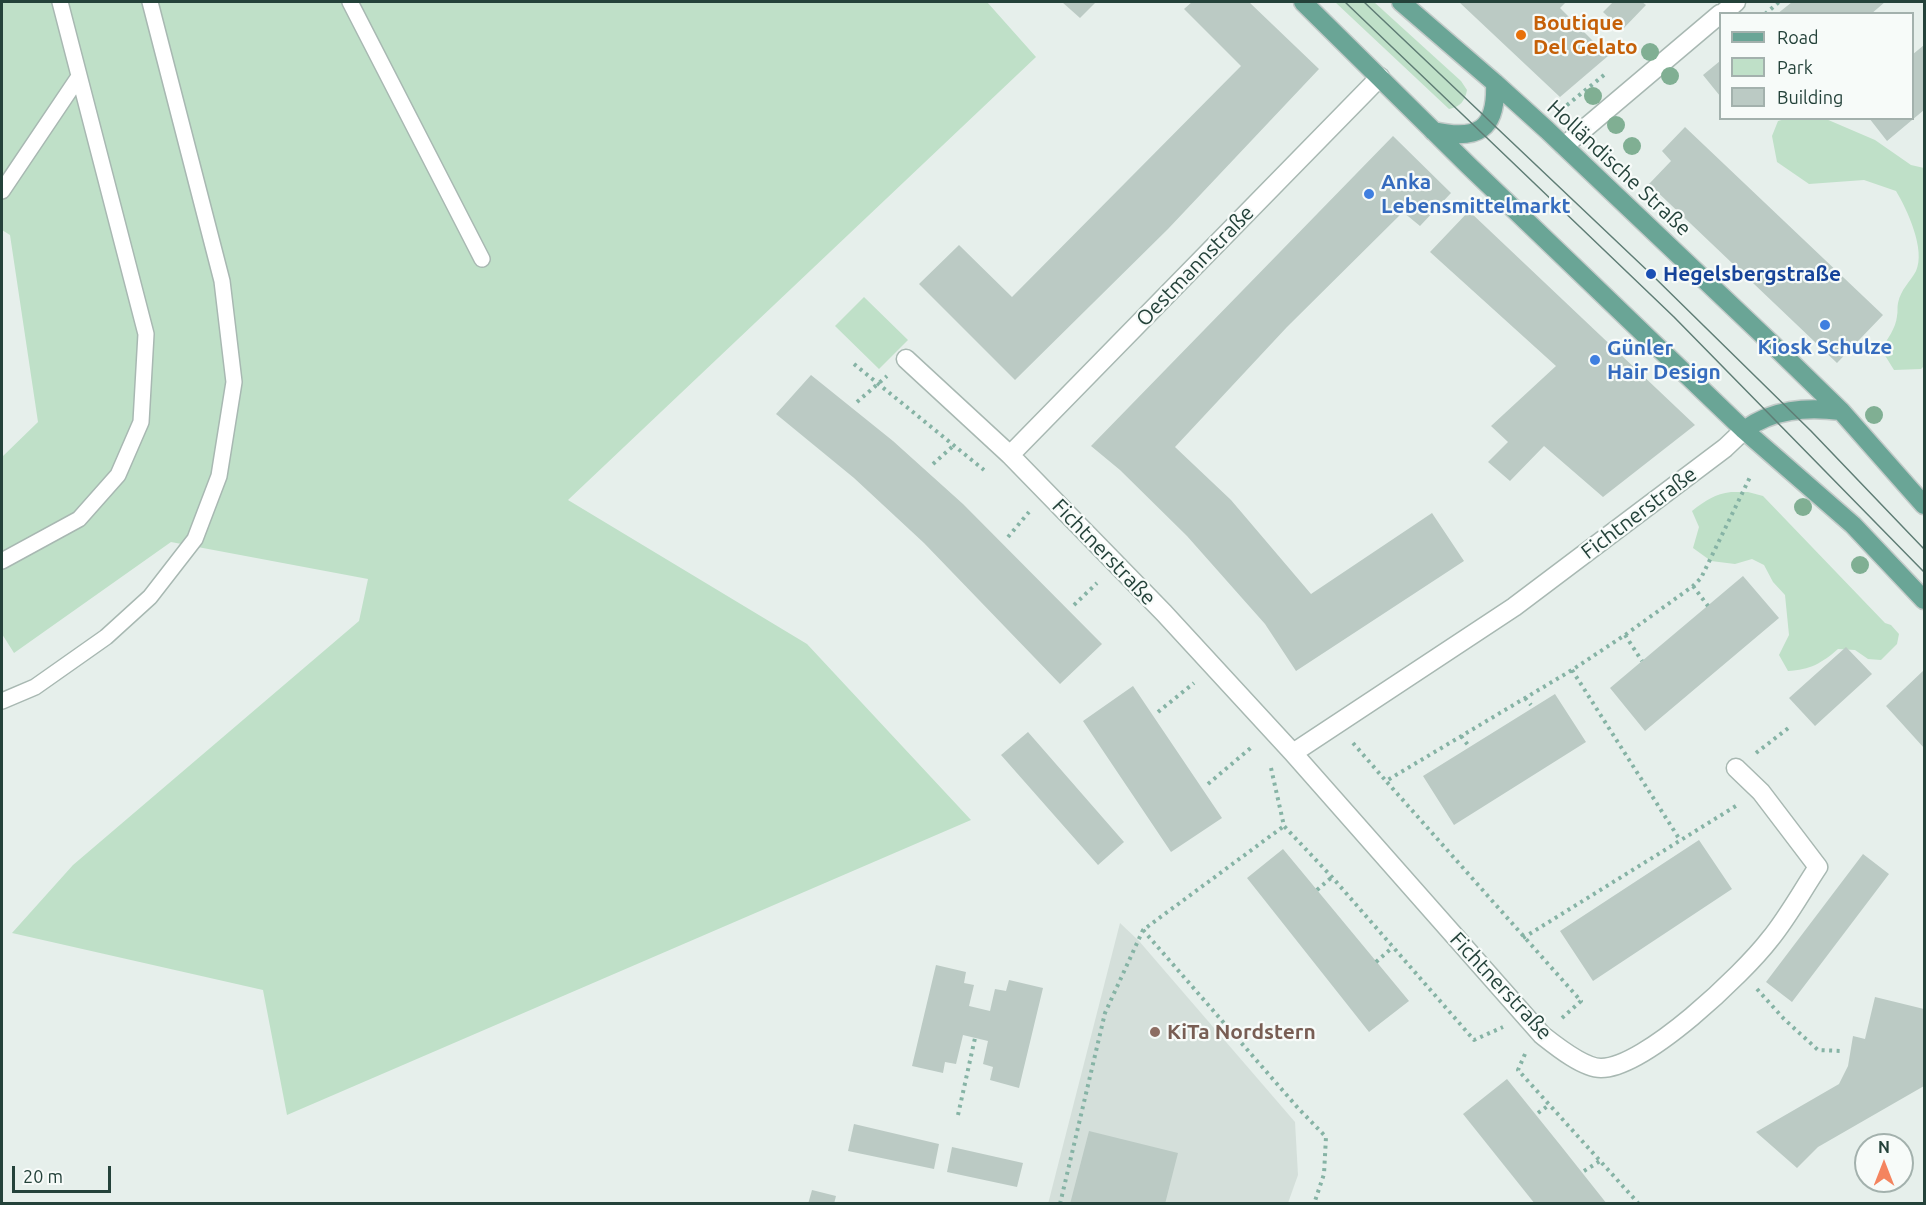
<!DOCTYPE html>
<meta charset="utf-8">
<style>
body{margin:0}
#map{position:relative;width:1926px;height:1205px;overflow:hidden;background:#e6efeb;font-family:Ubuntu,sans-serif}
canvas{display:block}
.frame{position:absolute;inset:0;border:3px solid #24423a;pointer-events:none}
.legend{position:absolute;left:1719px;top:12px;width:195px;height:108px;box-sizing:border-box;background:#f7fbf9;border:2px solid #a3b1ad;margin:0;padding:8px 10px;list-style:none;font-size:18px;color:#24423a}
.legend li{display:flex;align-items:center;gap:12px;height:30px}
.legend b{width:30px;border:2px solid #a3b1ad}
.north{position:absolute;left:1854px;top:1133px;width:60px;height:60px;box-sizing:border-box;background:#f7fbf9;border:2px solid #a3b1ad;border-radius:50%;rotate:0deg;font-size:16px;font-weight:700;line-height:24px;text-align:center;color:#24423a}
.north::after{content:'';display:block;margin:auto;width:21px;height:27px;background:#f4845f;clip-path:polygon(50% 0,100% 100%,50% 72%,0 100%)}
.scale{position:absolute;left:12px;top:1166px;width:99px;height:27px;box-sizing:border-box;border:3px solid #24423a;border-top:0;padding-left:8px;font-size:18px;line-height:21px;white-space:nowrap;color:#24423a;-webkit-text-stroke:4px #f7fbf9;paint-order:stroke}
</style>
<div id="map">
<canvas width="1926" height="1205"></canvas>
<div class="frame"></div>
<ul class="legend">
<li><b style="height:8px;background:#6aa596"></b>Road</li>
<li><b style="height:16px;background:#bfe0c8"></b>Park</li>
<li><b style="height:16px;background:#bbcac4"></b>Building</li>
</ul>
<div class="north">N</div>
<div class="scale">20 m</div>
</div>
<script>
const ctx = document.querySelector('canvas').getContext('2d');
ctx.lineJoin = 'round';
function fillPath(path, color) { ctx.fillStyle = color; ctx.fill(path, 'evenodd'); }
function strokePath(path, color, width, dash) { ctx.strokeStyle = color; ctx.lineWidth = width; ctx.lineCap = dash ? 'butt' : 'round'; ctx.setLineDash(dash || []); ctx.stroke(path); }
function write(font, color, halo, rows, align = 'center') {
  ctx.font = font + ' Ubuntu,sans-serif'; ctx.lineWidth = 4.5; ctx.setLineDash([]); ctx.textBaseline = 'middle'; ctx.strokeStyle = halo; ctx.fillStyle = color; for (const [text, x, y, turn = 0] of rows) {
    ctx.save(); ctx.translate(x, y); ctx.rotate((+turn || 0) * Math.PI / 180); ctx.textAlign = isNaN(turn) ? turn : align; if (halo) ctx.strokeText(text, 0, 0); ctx.fillText(text, 0, 0); ctx.restore();
  }
}
const built = new Path2D(`
 M1120 923 1139 941 1295 1122 1298 1175 1288 1203 1048 1204Z`);
const green = new Path2D(`
 M2 2H987L1036 57 568 500 807 644 971 820 287 1115 263 990 12 933 73 865 359 621 368 579 171 542 14 653 2 634V457L38 422 10 235 2 230Z
 M1335 2H1374L1461 81 1467 90C1465 101 1460 107 1449 109Z
 M1789 118 1826 119 1875 140 1911 165 1924 168V366L1921 369 1894 370 1881 349C1887 340 1896 328 1897 316 1898 312 1897 307 1898 303 1901 289 1910 282 1916 271 1926 250 1907 209 1896 191L1864 180 1809 184 1777 162 1772 136 1778 121Z
 M864 297 908 340 879 369 835 326Z
 M1731 492H1748L1763 496 1885 623 1891 625 1899 634 1897 644 1881 660 1868 659 1855 650 1838 649C1822 663 1810 670 1788 671L1779 655 1789 635 1785 595 1773 582 1764 565 1752 559 1735 564 1711 561 1693 548 1699 527 1692 511C1706 500 1715 494 1731 492Z`);
const building = new Path2D(`
 M1062 2H1096L1080 18Z
 M1192 2H1249L1319 69 1168 229 1015 380 919 284 959 245 1012 297 1241 66 1184 9Z
 M1459 2H1566L1560 8 1608 56 1560 97Z
 M1613 2H1642L1646 5 1622 30 1603 12Z
 M1792 2H1885L1871 14H1777Z
 M1924 45V110L1887 141 1869 118H1912V55Z
 M1720 61V96L1703 75Z
 M1685 127 1883 315 1837 363 1649 184 1671 161 1662 151Z
 M1393 136 1451 193 1420 226 1403 212 1287 327 1175 447 1231 500 1311 594 1432 513 1464 561 1296 671 1265 624 1187 536 1120 470 1091 446Z
 M1469 211 1695 425 1603 497 1544 446 1510 481 1488 462 1508 442 1491 426 1556 366 1430 252Z
 M811 375 893 441 963 504 1102 644 1060 684 924 543 854 478 776 414Z
 M1743 576 1779 618 1645 731 1610 688Z
 M1846 647 1872 674 1815 726 1789 698Z
 M1924 670V748L1886 706Z
 M1133 686 1222 818 1171 852 1083 721Z
 M1555 694 1586 742 1454 825 1423 776Z
 M1028 732 1124 842 1098 865 1001 755Z
 M1699 840 1732 889 1593 981 1560 931Z
 M1283 849 1409 1001 1369 1032 1247 878Z
 M1863 854 1889 874 1792 1002 1766 982Z
 M936 965 966 972 964 983 974 985 969 1006 990 1011 995 989 1006 991 1009 980 1043 988 1019 1088 990 1080 993 1067 983 1064 988 1041 963 1035 956 1064 945 1062 943 1073 912 1066Z
 M1875 997 1924 1009V1086L1818 1147 1797 1168 1756 1132 1839 1084 1848 1066 1853 1036 1865 1039Z
 M1507 1079 1561 1146 1607 1204H1535L1463 1114Z
 M854 1124 939 1144 934 1169 848 1151Z
 M1089 1131 1178 1153 1165 1204H1070Z
 M952 1147 1023 1163 1017 1187 947 1172Z
 M812 1190 836 1196 834 1204H808Z`);
const path = new Path2D(`
 M1765 14 1779 2
 M1561 110 1604 75
 M854 364 984 470
 M857 402 887 376
 M933 464 953 446
 M1008 537 1029 512
 M1693 586 1708 606
 M1074 605 1097 583
 M1625 635 1642 661
 M1572 670 1680 840
 M1525 698 1531 705
 M1158 712 1194 683
 M1461 736 1468 745
 M1353 743 1386 781
 M1756 753 1791 726
 M1271 768 1284 826 1332 877 1474 1040 1503 1027
 M1208 784 1253 746
 M1317 890 1332 877
 M1143 930 1298 1108 1326 1137 1324 1174 1314 1204
 M1523 938 1739 804
 M1376 962 1393 947
 M1757 989 1784 1019 1818 1050 1842 1051
 M1562 1018 1581 1001 1386 781 1572 670 1625 635 1693 586 1701 578 1751 475
 M1525 1054 1518 1070 1639 1204
 M1538 1113 1549 1105
 M958 1115 975 1038
 M1584 1171 1600 1161
 M1060 1204 1105 1013 1143 930 1284 826`);
const lane = new Path2D(`
 M350 2 482 259
 M2 191 78 78
 M2 561 79 519 118 475 141 422 146 334 60 2
 M2 701 35 687 106 637 150 597 195 539 219 476 234 382 222 281 150 2`);
const street = new Path2D(`
 M1722 14 1736 2
 M1564 146 1720 14
 M906 359 1010 455 1164 613 1293 753 1542 1035C1556 1046 1583 1068 1601 1068 1645 1068 1743 974 1770 939 1788 917 1802 891 1818 867L1761 792 1736 768
 M1010 455 1380 77
 M1293 753 1514 607 1725 448 1744 430`);
const primary = new Path2D(`
 M1303 2 1468 165 1744 430 1853 525 1924 600
 M1401 2 1495 83 1547 130 1770 342 1841 411 1924 505
 M1433 131C1478 141 1497 130 1495 83
 M1744 430C1773 409 1806 407 1841 411`);
const tram = new Path2D(`
 M1345 2 1674 317 1924 572
 M1364 2 1651 274 1811 431 1924 549`);
const trees = [
 [1650,52],
 [1670,76],
 [1593,96],
 [1616,125],
 [1632,146],
 [1874,415],
 [1803,507],
 [1860,565]
];
const markers = [
 [1521,35,6,"#e8710a"],
 [1369,194,6,"#3f7fe0"],
 [1651,274,6,"#1a4fb4"],
 [1825,325,6,"#3f7fe0"],
 [1595,360,6,"#3f7fe0"],
 [1155,1032,6,"#8d6e63"]
];
const foodNames = [
 ["Boutique",1533,23],
 ["Del Gelato",1533,47]
];
const streetNames = [
 ["Holländische Straße",1619,168,43],
 ["Oestmannstraße",1195,266,-46],
 ["Fichtnerstraße",1639,513,-37],
 ["Fichtnerstraße",1104,552,46],
 ["Fichtnerstraße",1501,986,47]
];
const shopNames = [
 ["Anka",1381,182],
 ["Lebensmittelmarkt",1381,206],
 ["Kiosk Schulze",1825,347,"center"],
 ["Günler",1607,348],
 ["Hair Design",1607,372]
];
const transitNames = [
 ["Hegelsbergstraße",1663,274]
];
const educationNames = [
 ["KiTa Nordstern",1167,1032]
];
fillPath(built, '#d4dfda');
fillPath(green, '#bfe0c8');
fillPath(building, '#bbcac4');
strokePath(lane, '#a8b8b2', 18);
strokePath(street, '#a8b8b2', 21);
strokePath(primary, '#c2cac8', 21);
strokePath(path, '#86b3a5', 4, [3, 4.5]);
strokePath(lane, '#fff', 15);
strokePath(street, '#fff', 18);
strokePath(primary, '#6aa596', 18);
strokePath(tram, '#5f7d75', 1.5);
ctx.fillStyle = '#80af93';
for (const [x, y] of trees) { ctx.beginPath(); ctx.arc(x, y, 9, 0, 2 * Math.PI); ctx.fill(); }
for (const [x, y, r, color] of markers) { const dot = new Path2D(); dot.arc(x, y, r, 0, 2 * Math.PI); ctx.fillStyle = color; ctx.fill(dot); strokePath(dot, '#f7fbf9', 2); }
write('bold 21px', '#c56008', '#f7fbf9', foodNames, 'left');
write('21px', '#24423a', '#f7fbf9', streetNames);
write('bold 21px', '#366cbe', '#f7fbf9', shopNames, 'left');
write('bold 21px', '#164399', '#f7fbf9', transitNames, 'left');
write('bold 21px', '#785e54', '#f7fbf9', educationNames, 'left');
</script>
